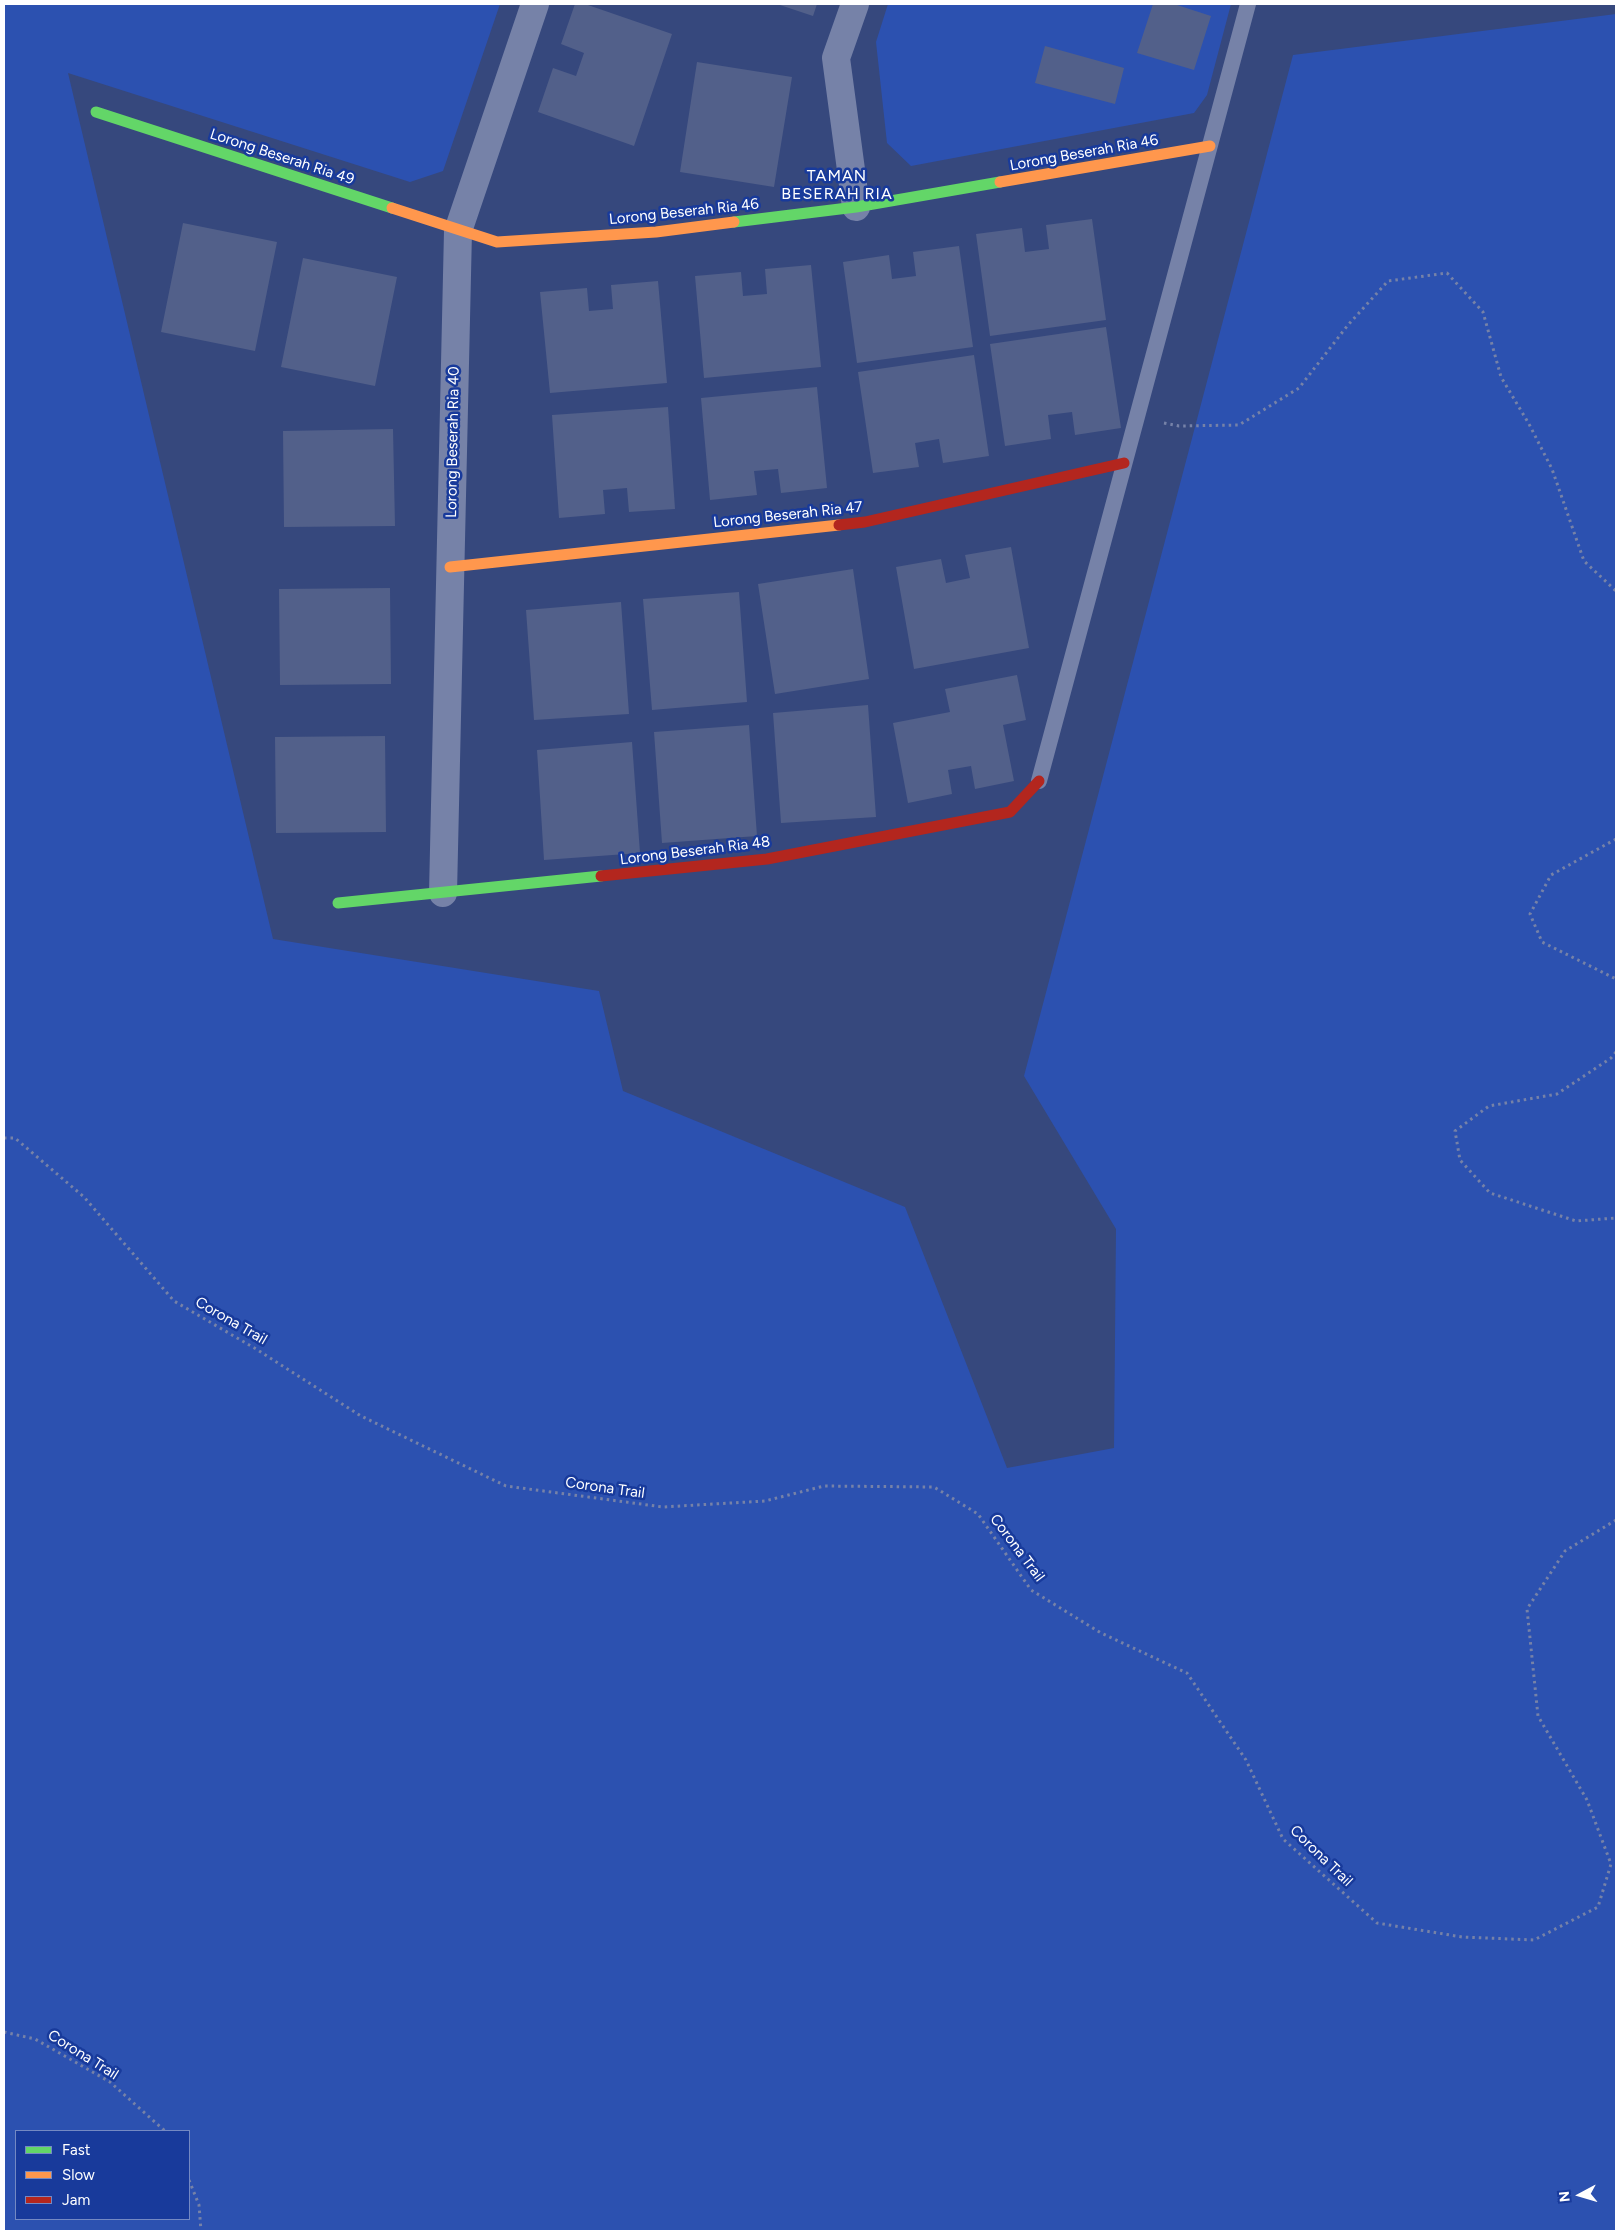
<!DOCTYPE html>
<style>
body{margin:0}
#map{position:relative;width:1620px;height:2235px;overflow:hidden;background:#36487d;font-family:Figtree,sans-serif}
canvas{display:block}
.frame{position:absolute;inset:0;border:5px solid #fff;pointer-events:none}
.legend{position:absolute;left:15px;top:2130px;width:175px;height:90px;box-sizing:border-box;background:#183a9b;border:1px solid #7489c3;margin:0;padding:6px 9px;list-style:none;font-size:15px;color:#fff}
.legend li{display:flex;align-items:center;gap:10px;height:25px}
.legend b{width:25px;border:1px solid #7489c3}
.north{position:absolute;left:1555px;top:2170px;width:50px;height:50px;-webkit-text-stroke:4px #183a9b;paint-order:stroke;rotate:264deg;font-size:14px;font-weight:700;line-height:20px;text-align:center;color:#fff}
.north::after{content:'';display:block;margin:auto;width:18px;height:22px;background:#fff;clip-path:polygon(50% 0,100% 100%,50% 72%,0 100%)}
</style>
<div id="map">
<canvas width="1620" height="2235"></canvas>
<div class="frame"></div>
<ul class="legend">
<li><b style="height:6px;background:#63d668"></b>Fast</li>
<li><b style="height:6px;background:#ff974d"></b>Slow</li>
<li><b style="height:6px;background:#b3261e"></b>Jam</li>
</ul>
<div class="north">N</div>
</div>
<script>
const ctx = document.querySelector('canvas').getContext('2d');
ctx.lineJoin = 'round';
function fillPath(path, color) { ctx.fillStyle = color; ctx.fill(path, 'evenodd'); }
function strokePath(path, color, width, dash) { ctx.strokeStyle = color; ctx.lineWidth = width; ctx.lineCap = dash ? 'butt' : 'round'; ctx.setLineDash(dash || []); ctx.stroke(path); }
function write(font, color, halo, rows, align = 'center') {
  ctx.font = font + ' Figtree,sans-serif'; ctx.lineWidth = 5; ctx.setLineDash([]); ctx.textBaseline = 'middle'; ctx.strokeStyle = halo; ctx.fillStyle = color; for (const [text, x, y, turn = 0] of rows) {
    ctx.save(); ctx.translate(x, y); ctx.rotate((+turn || 0) * Math.PI / 180); ctx.textAlign = isNaN(turn) ? turn : align; if (halo) ctx.strokeText(text, 0, 0); ctx.fillText(text, 0, 0); ctx.restore();
  }
}
const green = new Path2D(`
 M4 4H500L443 171 410 182 68 73 273 939 599 991 623 1091 905 1207 1007 1468 1114 1448 1116 1229 1024 1076 1293 55 1616 14V2231H4ZM16 2131H189V2219H16Z
 M888 4H1231L1207 95 1194 113 911 166 887 143 876 42Z`);
const building = new Path2D(`
 M575 4H585L672 34 634 146 538 112 553 68 576 76 584 53 561 44Z
 M777 4H817L813 16Z
 M1153 4H1174L1211 16 1194 70 1137 53Z
 M1045 46 1124 68 1115 104 1035 83Z
 M697 62 792 77 774 187 680 172Z
 M1092 219 1106 320 990 336 976 234 1022 228 1025 252 1049 249 1046 225Z
 M183 223 277 242 255 351 161 332Z
 M959 246 973 347 857 363 843 262 889 255 892 279 916 276 913 252Z
 M303 258 397 277 375 386 281 367Z
 M811 265 821 367 704 378 695 276 741 272 743 296 767 294 765 269Z
 M658 281 667 383 550 393 540 292 587 288 589 311 613 309 611 285Z
 M1106 327 1121 428 1075 435 1072 412 1048 415 1051 439 1005 446 990 344Z
 M974 355 989 456 943 463 939 439 915 443 919 467 873 473 858 372Z
 M817 387 827 488 781 493 778 469 754 471 757 495 710 500 701 398Z
 M668 407 675 509 629 512 627 488 603 490 605 514 559 518 552 415Z
 M393 429 395 526 284 527 283 431Z
 M1011 547 1029 648 914 669 896 567 941 559 946 583 970 578 965 555Z
 M853 569 869 679 775 694 758 584Z
 M390 588 391 684 280 685 279 589Z
 M739 592 747 702 652 710 643 599Z
 M621 602 629 714 534 720 526 610Z
 M1017 675 1026 720 1003 725 1014 781 975 789 971 766 948 770 952 794 908 803 893 723 950 712 945 689Z
 M868 705 876 817 781 823 773 713Z
 M749 725 757 836 662 843 654 732Z
 M385 736 386 832 276 833 275 737Z
 M632 742 640 853 544 860 537 750Z`);
const path = new Path2D(`
 M1164 423 1179 426 1239 425 1299 388 1348 325 1388 281 1447 273 1483 312 1501 377 1529 424 1552 469 1584 561 1616 591
 M1616 839 1551 875 1530 914 1542 942 1616 979
 M1616 1052 1611 1058 1557 1094 1489 1106 1455 1131 1460 1160 1490 1193 1576 1221 1616 1218
 M4 1138H15L84 1197 174 1301 256 1349 361 1416 506 1486 663 1507 765 1501 824 1486 934 1487 978 1514 1031 1590 1101 1633 1187 1673 1246 1760 1283 1839 1377 1923 1462 1937 1534 1940 1598 1907 1611 1864 1587 1800 1538 1716 1527 1609 1565 1551 1616 1520
 M4 2032 35 2039 110 2082 165 2131
 M189 2180 199 2205 201 2231`);
const lane = new Path2D(`
 M1039 781 1248 4`);
const street = new Path2D(`
 M855 4 836 58 856 207
 M443 893 458 231 535 4`);
const fast = new Path2D(`
 M96 112 392 208
 M734 222 856 207 1000 182
 M338 903 601 876`);
const slow = new Path2D(`
 M1000 182 1210 146
 M392 208 497 242 656 232 734 222
 M450 567 839 525`);
const jam = new Path2D(`
 M839 525 865 522 1124 463
 M601 876 767 859 1010 812 1039 781`);
const streetNames = [
 ["Lorong Beserah Ria 46",1084,153,-10],
 ["Lorong Beserah Ria 49",282,157,18],
 ["Lorong Beserah Ria 46",684,212,-6],
 ["Lorong Beserah Ria 40",453,442,-89],
 ["Lorong Beserah Ria 47",788,515,-6],
 ["Lorong Beserah Ria 48",695,851,-7],
 ["Corona Trail",231,1321,30],
 ["Corona Trail",605,1488,8],
 ["Corona Trail",1017,1548,53],
 ["Corona Trail",1321,1856,44],
 ["Corona Trail",83,2055,32]
];
const neighbourhoodNames = [
 ["TAMAN",837,176],
 ["BESERAH RIA",837,194]
];
fillPath(green, '#2c51b0');
fillPath(building, '#52608a');
strokePath(path, '#7682a8', 3, [2.5, 4]);
strokePath(lane, '#7682a8', 16);
strokePath(street, '#7682a8', 28);
strokePath(fast, '#63d668', 11);
strokePath(slow, '#ff974d', 11);
strokePath(jam, '#b3261e', 11);
write('15px', '#fff', '#183a9b', streetNames);
ctx.letterSpacing = '1px';
write('16px', '#fff', '#183a9b', neighbourhoodNames);
ctx.letterSpacing = '0px';
</script>
